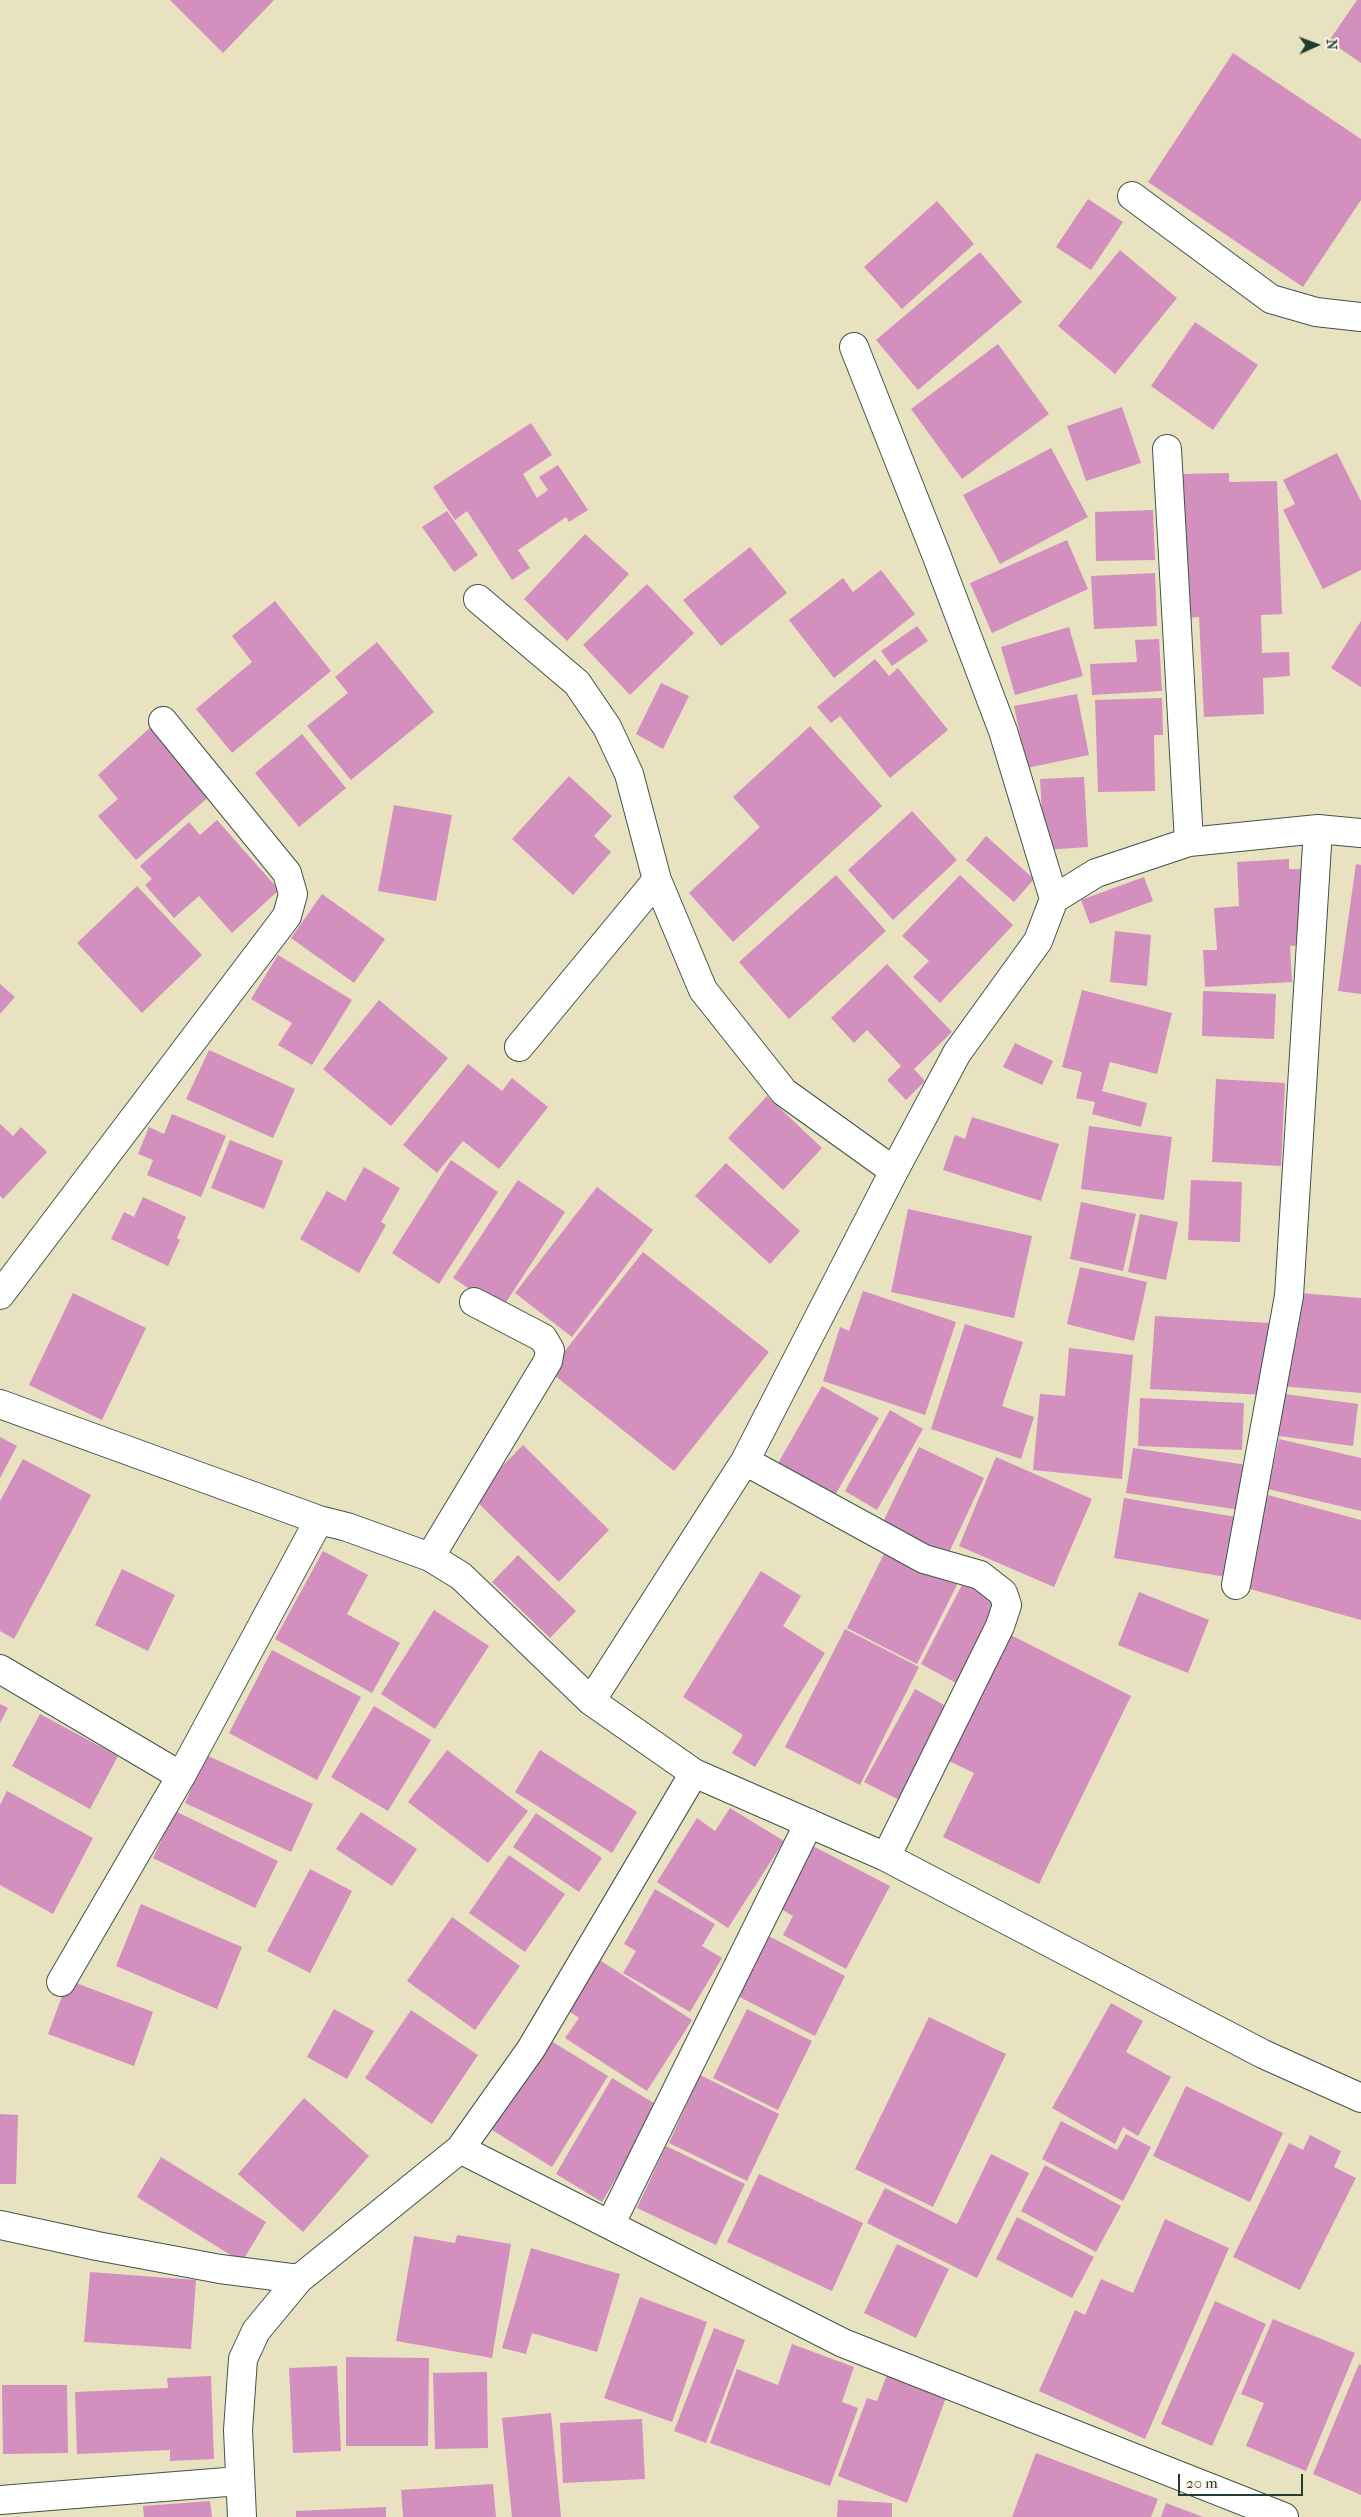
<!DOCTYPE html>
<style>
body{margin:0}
#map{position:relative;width:1361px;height:2517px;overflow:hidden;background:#e9e2c1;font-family:"IM FELL French Canon",serif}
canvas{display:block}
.north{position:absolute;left:1291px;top:20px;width:50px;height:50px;-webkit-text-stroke:4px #fcf5e5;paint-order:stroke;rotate:88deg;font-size:14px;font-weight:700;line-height:20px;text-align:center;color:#1f3d34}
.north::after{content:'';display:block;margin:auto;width:18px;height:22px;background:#1f3d34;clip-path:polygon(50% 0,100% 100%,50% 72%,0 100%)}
.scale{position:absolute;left:1178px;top:2474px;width:125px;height:22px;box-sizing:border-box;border:2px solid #1f3d34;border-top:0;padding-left:6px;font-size:15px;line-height:18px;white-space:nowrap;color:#1f3d34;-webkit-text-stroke:4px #fcf5e5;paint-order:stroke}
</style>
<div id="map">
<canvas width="1361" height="2517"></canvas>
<div class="north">N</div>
<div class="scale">20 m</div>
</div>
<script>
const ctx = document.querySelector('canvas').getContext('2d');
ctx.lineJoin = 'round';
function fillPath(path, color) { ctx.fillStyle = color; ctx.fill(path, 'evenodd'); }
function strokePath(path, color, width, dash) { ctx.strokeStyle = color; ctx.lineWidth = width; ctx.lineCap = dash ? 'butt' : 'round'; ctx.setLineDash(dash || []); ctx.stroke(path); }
const building = new Path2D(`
 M170 0H274L223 53Z
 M1357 0H1361V63L1329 41Z
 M1233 53 1361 139V200L1303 287 1148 182Z
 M1088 199 1123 222 1091 270 1056 247Z
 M937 201 974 244 902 309 864 267Z
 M1120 250 1177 298 1115 374 1058 326Z
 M980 252 1022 302 918 390 876 340Z
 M1195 322 1258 365 1213 430 1151 386Z
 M998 344 1049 414 962 479 911 409Z
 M1122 407 1141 463 1086 481 1067 426Z
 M531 423 552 455 523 474 537 498 548 490 539 477 558 465 588 510 569 522 566 517 518 550 530 568 512 580 467 511 455 520 433 487Z
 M1051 448 1088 517 1000 564 963 495Z
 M1337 453 1361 501V570L1323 589 1283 510 1295 504 1283 480Z
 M1229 473V482L1277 481 1282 614 1261 615 1262 653 1289 652 1290 676 1263 678 1264 714 1204 717 1199 617 1189 618 1183 474Z
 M1153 510 1155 560 1096 561 1095 512Z
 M447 511 478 555 454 572 422 527Z
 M585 534 629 574 567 641 524 599Z
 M1067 540 1088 589 992 633 970 583Z
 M750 547 787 593 721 646 683 600Z
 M881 570 915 614 834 678 789 620 843 578 853 592Z
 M1155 573 1157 626 1094 629 1091 576Z
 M647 584 694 633 630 695 583 645Z
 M275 601 331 671 232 753 196 709 252 662 232 636Z
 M1361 621V687L1331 668Z
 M917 626 928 641 892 666 881 651Z
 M1069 627 1083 676 1015 695 1001 647Z
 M1159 639 1162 691 1092 695 1090 664 1137 662 1135 640Z
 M377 642 434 712 351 780 307 726 348 693 335 677Z
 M875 659 889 676 898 668 948 730 890 778 840 716 831 723 817 707Z
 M661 683 689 696 663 749 636 734Z
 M1077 694 1089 755 1027 768 1014 706Z
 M1162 698 1163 735H1154L1155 791 1098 792 1095 700Z
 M153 725 212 794 136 860 98 816 118 799 98 775Z
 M810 726 882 806 733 942 689 893 760 827 733 797Z
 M302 734 346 788 299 827 255 773Z
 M569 776 612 816 594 836 611 852 573 895 512 839Z
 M1084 777 1088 847 1044 850 1040 779Z
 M394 805 452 815 436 901 378 891Z
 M912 811 957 860 893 920 848 870Z
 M217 820 279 890 232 933 199 896 174 918 145 885 152 879 140 866 189 822 200 835Z
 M986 836 1034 879 1014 902 966 860Z
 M1289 859V869H1302L1306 945 1290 946 1292 982 1205 987 1203 950H1217L1214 908 1239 906 1237 862Z
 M1356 864 1361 865V994L1338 991Z
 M836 875 886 931 789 1019 739 962Z
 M960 875 1013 925 940 1003 913 977 929 961 902 936Z
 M1144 877 1153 901 1090 924 1081 900Z
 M137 886 202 955 142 1013 77 943Z
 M322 894 385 939 354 983 291 938Z
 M1115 931 1151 935 1147 986 1110 982Z
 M278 955 352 1000 312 1065 278 1045 292 1023 251 999Z
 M887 964 952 1032 914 1069 925 1081 906 1100 887 1080 901 1066 867 1030 854 1043 831 1018Z
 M0 984 15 997 0 1014Z
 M1082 990 1172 1013 1157 1074 1110 1062 1102 1091 1147 1103 1141 1127 1092 1114 1095 1102 1076 1098 1082 1072 1062 1067Z
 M1203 991 1276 994 1274 1039 1202 1036Z
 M379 1000 448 1058 391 1126 323 1069Z
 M1015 1043 1053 1061 1042 1085 1003 1067Z
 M209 1050 295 1089 273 1138 186 1099Z
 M468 1064 502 1091 512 1078 548 1107 499 1169 463 1141 437 1173 403 1145Z
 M1216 1079 1285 1083 1281 1166 1212 1162Z
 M767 1096 822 1148 783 1190 728 1138Z
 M172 1114 226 1136 201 1197 147 1175 153 1160 138 1154 149 1127 164 1134Z
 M972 1117 1059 1144 1041 1201 943 1170 955 1135 965 1139Z
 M0 1124 13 1136 21 1127 47 1152 3 1199 0 1196Z
 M1089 1126 1172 1137 1164 1200 1081 1189Z
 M230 1140 283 1161 264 1209 211 1188Z
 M451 1160 498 1192 439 1284 392 1253Z
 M726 1163 800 1231 770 1264 695 1196Z
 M364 1167 400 1188 381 1222 386 1225 359 1273 300 1239 327 1191 345 1201Z
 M518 1180 565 1212 501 1310 453 1278Z
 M1191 1180 1242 1182 1240 1242 1188 1240Z
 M597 1187 653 1230 572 1337 515 1293Z
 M143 1197 186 1217 177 1238 180 1240 168 1266 111 1239 124 1212 134 1217Z
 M1081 1202 1136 1214 1123 1271 1070 1259Z
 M908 1209 1032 1236 1014 1318 891 1292Z
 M1140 1214 1178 1222 1166 1280 1128 1272Z
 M643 1252 769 1352 674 1471 549 1371Z
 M1080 1267 1147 1282 1134 1341 1067 1324Z
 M863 1291 956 1322 925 1415 823 1381 840 1327 849 1331Z
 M73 1293 146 1328 102 1420 29 1385Z
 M1300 1293 1361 1298V1393L1280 1386 1284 1342 1296 1343Z
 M1155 1316 1270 1323 1266 1395 1150 1389Z
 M965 1324 1023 1342 1002 1406 1034 1417 1021 1459 931 1429Z
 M1069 1348 1133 1355 1122 1479 1033 1470 1040 1394 1065 1396Z
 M822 1386 879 1418 834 1497 777 1465Z
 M1278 1393 1358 1404 1353 1446 1272 1435Z
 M1140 1398 1244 1403 1242 1450 1138 1446Z
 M890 1410 923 1429 877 1510 845 1491Z
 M0 1437 17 1446 0 1478Z
 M1279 1439 1361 1458V1511L1268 1489Z
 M523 1445 609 1530 559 1582 472 1497Z
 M919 1447 984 1478 946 1559 880 1528Z
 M1133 1448 1254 1466 1247 1511 1126 1493Z
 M996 1457 1092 1499 1054 1587 959 1546Z
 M23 1459 91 1495 14 1639 0 1631V1501Z
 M1268 1495 1361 1520V1620L1243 1587Z
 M1124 1498 1242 1518 1232 1578 1114 1558Z
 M887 1548 958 1583 917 1664 847 1628Z
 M323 1551 368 1575 347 1614 400 1643 372 1693 275 1639Z
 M518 1555 576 1611 550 1638 492 1582Z
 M122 1569 175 1595 148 1651 95 1625Z
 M761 1571 801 1596 783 1626 825 1653 755 1767 732 1753 743 1735 683 1697Z
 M964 1581 1001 1601 958 1684 921 1664Z
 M1139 1592 1209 1620 1188 1673 1118 1645Z
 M434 1610 489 1646 435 1729 381 1694Z
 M845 1629 919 1667 860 1785 785 1747Z
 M1007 1633 1131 1696 1039 1884 943 1837 974 1773 945 1759Z
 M272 1650 361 1697 317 1780 229 1733Z
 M915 1689 953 1710 903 1802 864 1782Z
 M0 1704 8 1708 0 1723Z
 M374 1706 431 1740 388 1811 331 1777Z
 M40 1714 118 1756 90 1809 12 1766Z
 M447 1750 528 1811 488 1863 408 1802Z
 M540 1750 637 1812 612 1853 515 1792Z
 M206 1755 313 1804 291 1852 185 1803Z
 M7 1791 93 1838 53 1914 0 1885V1805Z
 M730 1808 784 1841 728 1928 657 1882 697 1818 715 1831Z
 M175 1811 278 1861 255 1908 153 1858Z
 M361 1812 417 1849 392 1886 336 1849Z
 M536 1813 602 1858 579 1892 513 1847Z
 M805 1842 890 1886 846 1969 783 1935 793 1916 772 1904Z
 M509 1855 565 1894 525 1952 469 1913Z
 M310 1869 352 1891 310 1973 267 1951Z
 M655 1889 715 1924 702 1946 722 1958 690 2012 623 1973 636 1951 624 1944Z
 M141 1904 242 1947 217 2009 116 1966Z
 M452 1917 520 1966 475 2030 407 1981Z
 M765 1934 845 1976 815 2036 734 1994Z
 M592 1955 692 2020 647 2091 565 2038 579 2018 560 2005Z
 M68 1980 153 2012 134 2066 48 2034Z
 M1111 2003 1143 2021 1126 2052 1171 2077 1138 2136 1123 2127 1115 2144 1052 2108Z
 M334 2009 374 2031 347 2079 307 2057Z
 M747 2009 812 2041 778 2110 713 2078Z
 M411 2010 478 2055 432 2124 365 2078Z
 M929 2017 1006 2054 933 2207 855 2169Z
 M548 2039 608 2076 552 2167 492 2130Z
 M700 2075 779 2114 747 2181 669 2143Z
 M612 2078 659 2106 602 2202 556 2174Z
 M1186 2086 1283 2133 1250 2202 1153 2156Z
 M304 2098 369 2156 303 2232 238 2174Z
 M0 2114 18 2115 16 2184H0Z
 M1061 2121 1117 2150 1126 2134 1151 2147 1123 2201 1042 2159Z
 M1310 2135 1341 2151 1334 2167 1356 2178 1300 2290 1233 2257 1289 2143 1303 2150Z
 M666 2146 745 2184 716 2245 637 2208Z
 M991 2154 1029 2173 977 2278 867 2223 885 2188 957 2224Z
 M161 2157 266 2222 242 2262 137 2197Z
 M1045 2165 1121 2206 1096 2252 1021 2211Z
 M759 2174 863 2223 832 2291 727 2242Z
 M1017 2217 1094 2257 1072 2298 996 2259Z
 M1165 2219 1229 2248 1145 2439 1039 2391 1075 2310 1085 2315 1101 2279 1133 2293Z
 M457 2235 511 2244 492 2358 396 2341 414 2236 455 2243Z
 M897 2244 949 2269 916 2338 864 2313Z
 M531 2248 620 2274 597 2352 532 2333 526 2354 502 2348Z
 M90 2272 196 2280 191 2349 84 2342Z
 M640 2297 707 2322 672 2422 604 2398Z
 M1215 2301 1266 2324 1212 2446 1161 2424Z
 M1273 2319 1355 2353 1306 2471 1246 2446 1264 2403 1241 2394Z
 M714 2328 745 2340 706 2443 674 2431Z
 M792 2344 854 2367 842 2402 858 2408 830 2486 710 2443 737 2369 778 2385Z
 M346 2357 429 2358 428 2446H346Z
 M1359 2364 1361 2365V2495L1313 2474Z
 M337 2366 341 2451 293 2453 289 2368Z
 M487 2372 488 2448 435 2449 433 2373Z
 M888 2372 947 2395 907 2503 838 2476 867 2398 877 2401Z
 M211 2376 214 2459 170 2461V2450L77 2454 75 2392 168 2388 167 2378Z
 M2 2385H67L68 2453 3 2454Z
 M551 2413 561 2517H512L502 2418Z
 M642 2419 645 2479 563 2483 560 2423Z
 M1036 2453 1158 2499 1151 2517H1012Z
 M493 2484 496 2517H403L401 2490Z
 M838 2500 892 2503V2517H837Z
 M210 2501 212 2517H144L143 2506Z
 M1166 2503 1203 2517H1161Z
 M386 2507V2517H296V2511Z`);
const street = new Path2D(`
 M1132 196 1271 299 1316 312 1361 317
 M854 347 936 554 1003 731 1054 899
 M1167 449 1189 842
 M478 599 577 683 607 727 629 774 657 880 703 990 784 1092 894 1171
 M519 1047 657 880
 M0 1295 287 916 293 894 287 873 163 721
 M0 1404 319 1520
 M745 1461 924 1559 980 1575 1003 1593 1007 1605 1000 1626 886 1857
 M430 1557 548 1361 550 1350 543 1338 474 1302
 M1236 1585 1289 1296 1318 829
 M0 1669 181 1776
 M591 1701 745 1461 894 1171 957 1053 1038 941 1054 899 1096 873 1189 842 1318 829 1361 833
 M61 1982 181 1776 319 1520 347 1527 430 1557 461 1576 591 1701 694 1773 886 1857 1263 2054 1361 2098
 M460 2149 843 2343 1284 2517
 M0 2225 97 2246 220 2269 299 2279
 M610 2225 809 1823
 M0 2500 239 2481
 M242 2517 238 2430 243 2359 256 2331 299 2279 460 2149 531 2049 694 1773`);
fillPath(building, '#d38fbe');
strokePath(street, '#3d5649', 30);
strokePath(street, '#fff', 28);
</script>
